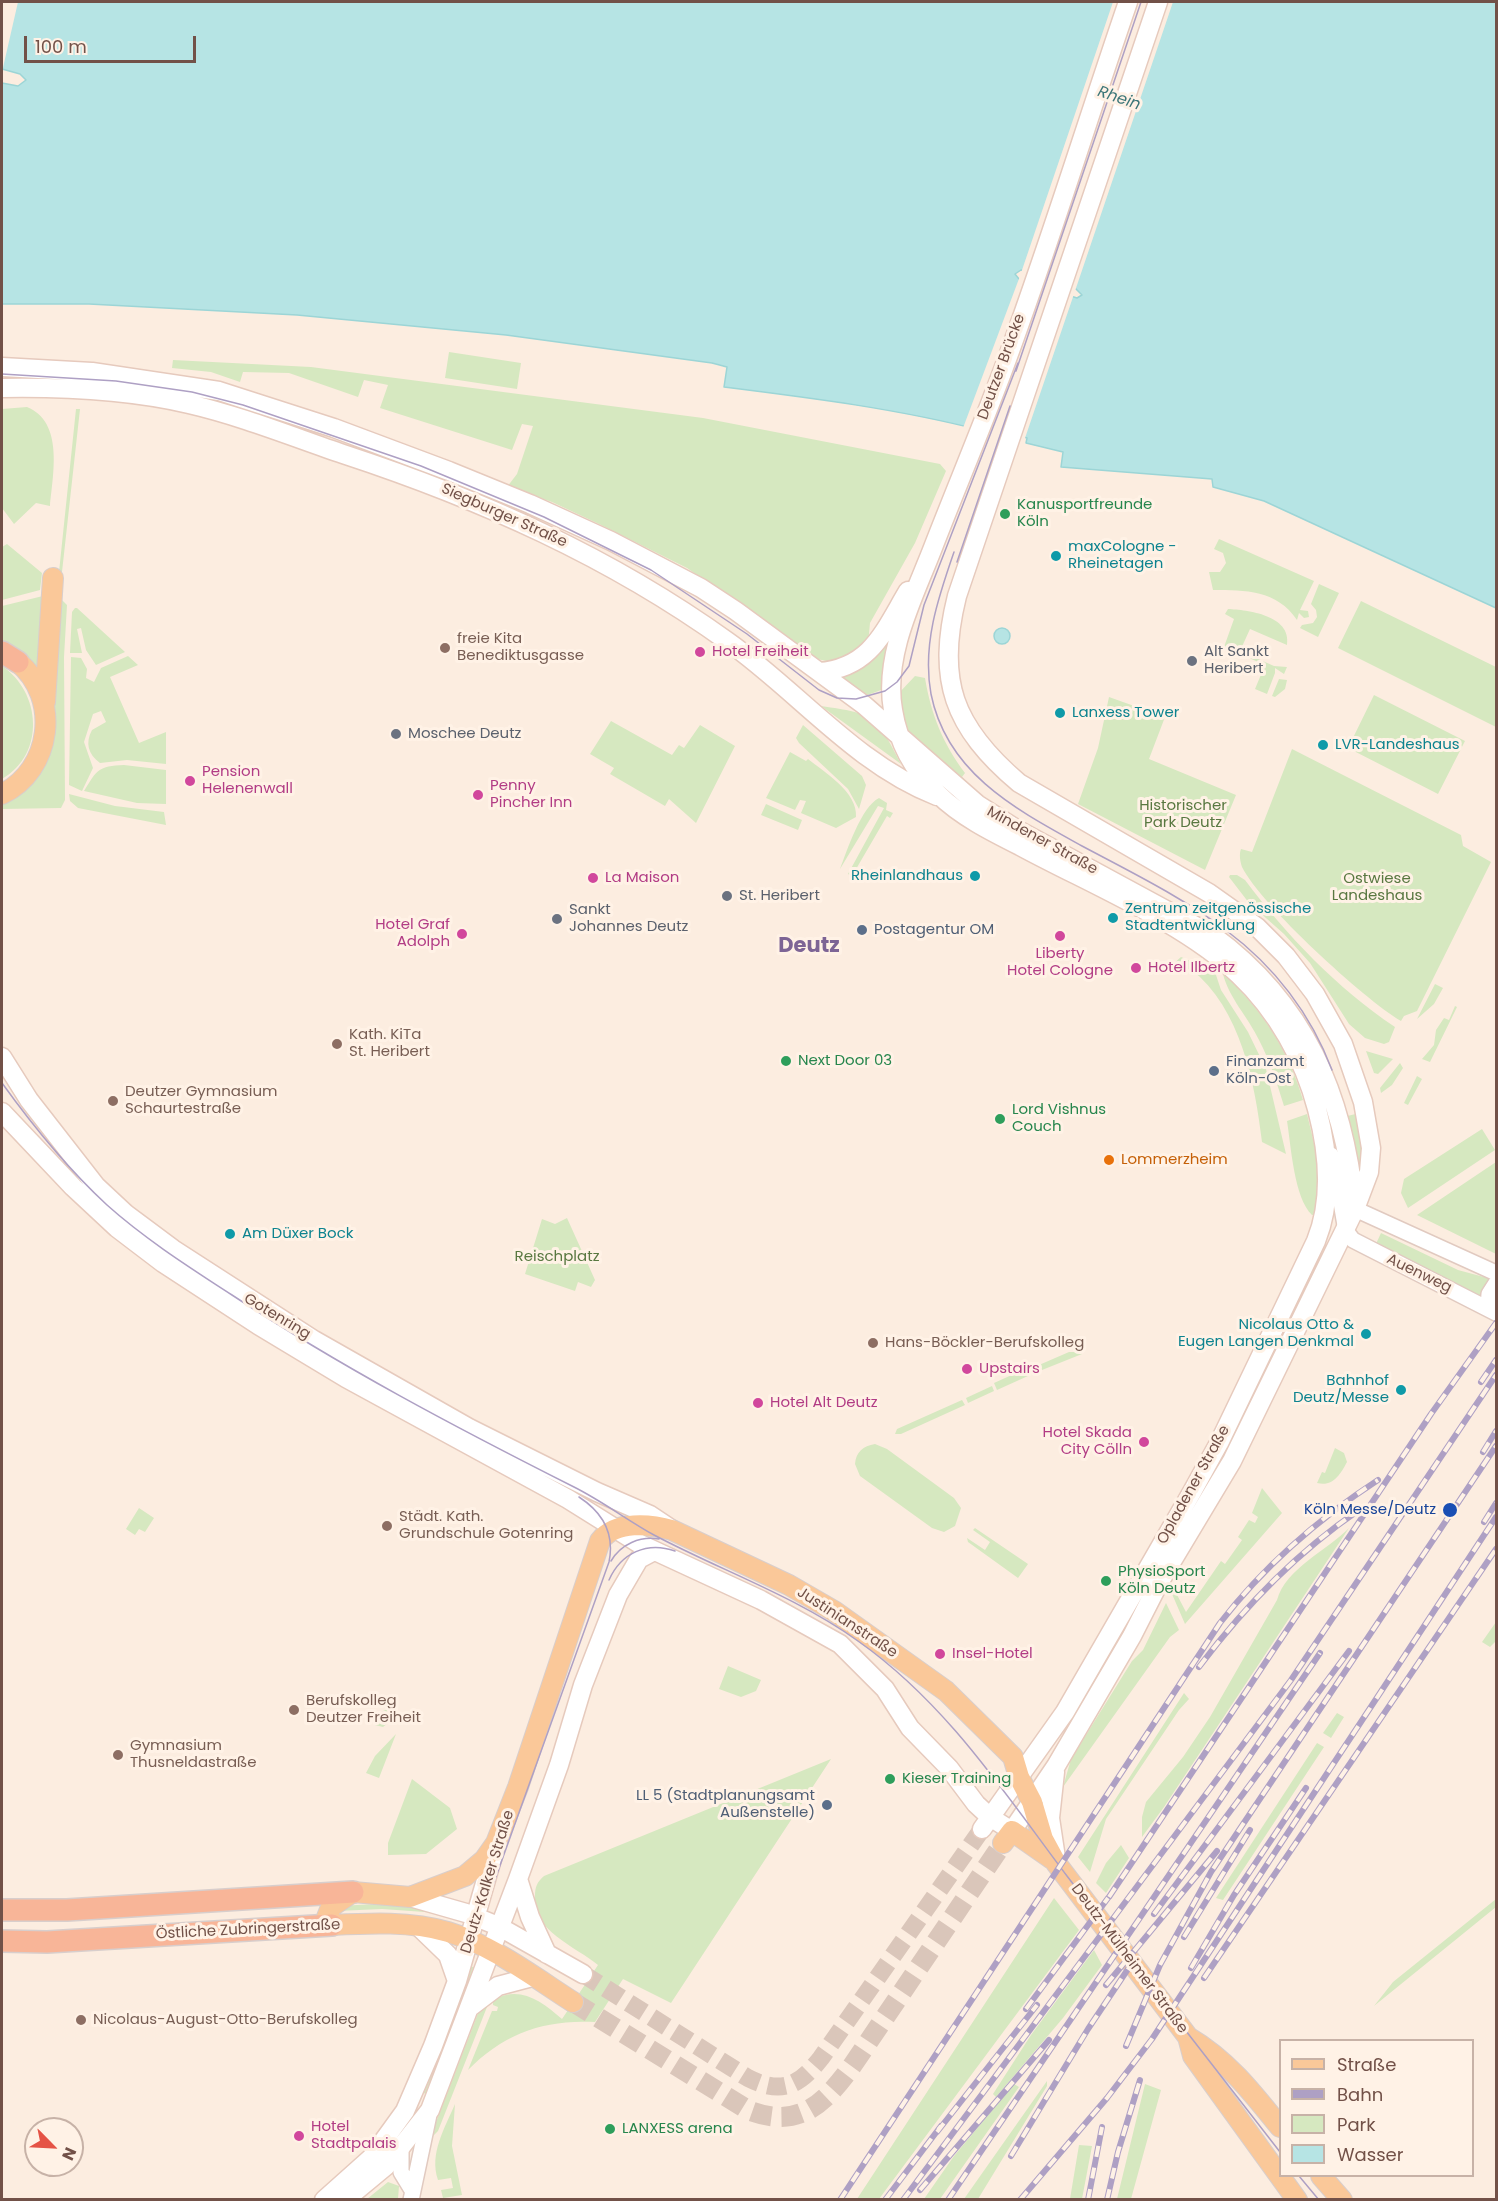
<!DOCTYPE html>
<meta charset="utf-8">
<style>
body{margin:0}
#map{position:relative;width:1498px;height:2201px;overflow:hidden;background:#fcede0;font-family:Poppins,sans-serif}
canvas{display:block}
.frame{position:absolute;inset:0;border:3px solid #725148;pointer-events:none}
.legend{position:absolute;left:1279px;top:2039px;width:195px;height:138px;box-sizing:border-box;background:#fff2e6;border:2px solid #c7b2a7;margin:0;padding:8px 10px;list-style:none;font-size:18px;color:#725148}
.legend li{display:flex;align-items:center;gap:12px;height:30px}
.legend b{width:30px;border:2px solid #c7b2a7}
.north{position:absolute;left:24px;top:2117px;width:60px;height:60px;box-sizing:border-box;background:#fff2e6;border:2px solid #c7b2a7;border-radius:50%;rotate:114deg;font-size:16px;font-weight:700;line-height:24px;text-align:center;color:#725148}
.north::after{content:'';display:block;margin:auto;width:21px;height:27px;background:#e55346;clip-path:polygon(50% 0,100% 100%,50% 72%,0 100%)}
.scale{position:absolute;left:24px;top:36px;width:172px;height:27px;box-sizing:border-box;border:3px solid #725148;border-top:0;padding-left:8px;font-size:18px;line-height:21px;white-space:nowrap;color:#725148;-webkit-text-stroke:4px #fff2e6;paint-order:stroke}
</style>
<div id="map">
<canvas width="1498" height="2201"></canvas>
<div class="frame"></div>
<ul class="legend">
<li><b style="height:8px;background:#fac899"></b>Straße</li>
<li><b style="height:8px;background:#aea0c4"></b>Bahn</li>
<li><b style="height:16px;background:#d6e8c0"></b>Park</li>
<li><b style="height:16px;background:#b6e4e4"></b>Wasser</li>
</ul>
<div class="north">N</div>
<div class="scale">100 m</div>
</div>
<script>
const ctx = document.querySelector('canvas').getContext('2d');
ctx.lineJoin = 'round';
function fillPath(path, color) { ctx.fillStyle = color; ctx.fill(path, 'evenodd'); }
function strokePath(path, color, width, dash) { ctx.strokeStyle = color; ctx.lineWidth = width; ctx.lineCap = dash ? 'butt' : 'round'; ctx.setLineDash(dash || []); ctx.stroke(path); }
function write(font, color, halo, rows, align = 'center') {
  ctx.font = font + ' Poppins,sans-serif'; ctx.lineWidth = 6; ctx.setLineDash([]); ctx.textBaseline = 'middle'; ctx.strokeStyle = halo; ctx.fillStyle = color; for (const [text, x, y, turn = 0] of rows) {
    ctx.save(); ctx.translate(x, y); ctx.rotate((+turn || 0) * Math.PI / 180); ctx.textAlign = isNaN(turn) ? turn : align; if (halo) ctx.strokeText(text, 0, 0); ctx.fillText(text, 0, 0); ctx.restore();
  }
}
const green = new Path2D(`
 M449 352 521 363 517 389 445 378Z
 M173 360 311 367 703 418 940 464 946 471 915 543 870 623 868 644 836 663 817 659 687 568 599 524 552 502 507 487 517 474 533 426 522 424 512 450 380 408 388 385 364 380 358 397 289 373 243 372 240 382 211 372 172 368Z
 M27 407C64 422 53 474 50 506L36 503 14 524 2 508V409Z
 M76 409H80L62 572H59Z
 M1219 539 1314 581 1300 610 1308 611 1309 617 1304 618 1299 613 1297 620C1277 590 1245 590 1213 590L1209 572H1220L1226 563 1223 553 1214 549Z
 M7 544 42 573 40 590 2 600V547Z
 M1319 584 1339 593 1318 637 1300 628 1302 625 1313 623 1317 617 1316 610 1311 604Z
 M43 596 39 671 2 642V606Z
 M61 599 67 605 64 657 65 800 61 808 2 809V802L52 712Z
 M1361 601 1496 667V727L1338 648Z
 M75 608H77L125 652 96 665 86 650 81 628 77 629 82 653H70L72 612Z
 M1228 609C1247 610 1292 615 1287 645L1250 629 1240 651 1274 666 1287 667 1284 674 1275 668V673L1267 694 1255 689 1265 665 1224 647 1234 619 1225 614Z
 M889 643 881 690 865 696 836 678Z
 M128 656 138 665 110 677 139 743 166 732V764L127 760 100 763C88 754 85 743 92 730L106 722 101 711 93 714 84 742 93 768 82 791 69 785 71 657 81 658 87 669 86 678 94 682 101 668Z
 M2 666C41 692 46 754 2 779Z
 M915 676 925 678C931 714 943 744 965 773L962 777 994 809 903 728 898 694Z
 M1279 679 1287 680 1285 689 1275 697 1272 696Z
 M1374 695 1465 741 1438 794 1348 748Z
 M1109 697 1165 717 1149 759 1236 795 1205 870 1078 804 1098 748Z
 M821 706C875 714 876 715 901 764Z
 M611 721 672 755 679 745 684 748 700 725 735 746 696 823 669 799 665 806 610 774 614 768 590 754Z
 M803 725 862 776 866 785 859 809 848 789 799 743 796 738Z
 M1292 749 1461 835 1463 846 1491 862 1417 1011 1404 1016 1401 1021C1364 999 1261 905 1242 867 1240 861 1239 854 1241 849L1252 852Z
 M790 752 806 761 808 759C824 772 858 792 856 817L836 828 801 813 806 801 800 800 795 810 766 798Z
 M124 765 166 770V804L137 803 84 791C97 770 98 766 124 765Z
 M69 794 115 806 164 812 166 825 78 808 70 801Z
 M879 798 887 803 886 810 893 813 890 818 887 816 852 876 848 874 884 808 878 806 840 869C847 851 861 807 879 798Z
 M766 804 802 820 798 830 761 815Z
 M1230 875H1237L1245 880C1286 935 1338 989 1395 1027L1389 1042 1384 1044 1365 1038 1349 1024 1310 963 1284 934 1249 903 1229 877Z
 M1181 957 1203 966 1216 975 1221 990 1248 1032 1266 1069 1286 1154 1262 1142C1255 1083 1241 1009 1191 969L1171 971 1172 965Z
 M1223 974C1261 1007 1289 1051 1303 1100L1284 1106C1277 1083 1270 1061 1259 1040 1248 1017 1229 998 1223 974Z
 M1435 984 1443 988 1434 1004 1417 1019Z
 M1455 1006 1457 1007 1430 1062 1422 1059 1434 1045 1436 1030 1444 1018 1449 1020Z
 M1366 1051 1393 1059 1378 1074 1374 1073Z
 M1400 1063 1403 1068 1392 1085 1381 1093 1380 1088Z
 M1417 1076 1422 1079 1408 1105 1404 1103Z
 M1360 1113 1366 1142 1359 1186 1343 1117Z
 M1307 1114 1320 1168 1319 1214 1312 1215C1294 1198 1291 1146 1287 1121Z
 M1482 1129 1495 1150 1408 1208 1401 1193 1404 1179Z
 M1496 1162V1254L1417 1215Z
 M567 1218 595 1280 591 1287 578 1282 575 1291 525 1274 542 1219 555 1224Z
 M1381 1233 1458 1270 1495 1280 1484 1300 1375 1246Z
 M1069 1352H1081L1082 1354 1042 1370 1039 1365Z
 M1036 1364 1039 1371 997 1390 994 1383Z
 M992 1386 994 1391 968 1403 966 1398Z
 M962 1400 965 1405 901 1434H895L897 1429Z
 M875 1444 887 1449 954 1498 961 1508 955 1526 944 1532 932 1528 860 1476 855 1464C856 1452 863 1446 875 1444Z
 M1335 1448 1344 1453 1347 1462C1340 1475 1333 1487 1317 1483L1322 1472 1325 1473Z
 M1262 1488 1282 1513 1185 1624 1172 1594 1175 1591 1186 1612 1221 1561 1225 1564 1242 1540 1238 1537 1249 1520 1255 1523 1258 1517 1252 1513Z
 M139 1508 154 1518 145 1532 139 1529 135 1535 126 1529Z
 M975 1528 1028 1564 1018 1578 968 1542 967 1538 985 1550 990 1542 973 1530Z
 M1349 1528 1164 1807 1142 1837V1817L1146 1802 1183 1757 1210 1717 1277 1600C1286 1568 1328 1550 1349 1528Z
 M1166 1603 1179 1630 1170 1637 1063 1787 1071 1759 1132 1661 1143 1650Z
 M1496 1622V1641L1490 1647 1482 1642Z
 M728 1666 761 1680 756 1691 741 1697 719 1689Z
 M1184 1693 1189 1699 1179 1710 1106 1819 1090 1872 1078 1857Z
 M388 1709 393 1719 383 1727 375 1725 371 1716Z
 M1337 1713 1344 1717 1331 1738 1323 1733Z
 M396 1734 379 1778 366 1773 375 1756Z
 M1317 1743 1324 1747 1223 1900 1216 1898Z
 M831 1759 671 2003 623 1979 595 2022C544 2019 503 2034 468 2070L492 2011H497L498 2007 493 2005V2000C520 1985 541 2001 562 2019L598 1965C575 1946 532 1931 535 1896 535 1887 537 1882 544 1876Z
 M412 1779 450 1808 457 1829 426 1854 388 1855V1843Z
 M1121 1845 1129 1858 1106 1893 1096 1883 1106 1863Z
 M1054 1898 1079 1930 879 2199H857Z
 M1496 1899V1907L1374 2006 1393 1982Z
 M395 1903 413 1904 439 1913 382 1909 337 1911 338 1906Z
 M1094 1950 1102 1965 1063 2018 996 2097 993 2094 1031 2035Z
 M470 1966 476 1968 428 2094 422 2093Z
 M487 1998V2007L438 2131 433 2136 436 2122 480 2008Z
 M1047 2081V2086L978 2199H964Z
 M1014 2084 1019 2087 940 2199H924L954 2156Z
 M1145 2084 1161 2090 1131 2199H1117Z
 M455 2104 452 2146 462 2195 443 2198 441 2190 453 2188 451 2178 438 2180C429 2153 445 2128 455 2104Z
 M1079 2145 1092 2146 1082 2199H1070Z
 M388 2182 399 2186 398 2199H367Z`);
const water = new Path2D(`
 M2 2H1496V608L1264 501 1213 487 1212 479 1061 467 1063 452 1026 443 1027 438 986 425 984 431C899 409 812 398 724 387L727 367 712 363 506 335 297 315 89 304H2V83L18 86 26 80 20 74 2 69ZM1021 270 1076 289 1082 295 1077 298 1019 279 1015 274Z
 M994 636a8 8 0 1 1 16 0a8 8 0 1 1-16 0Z`);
const pier = new Path2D(`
 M2 2H18L2 72Z
 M1113 2H1173L1075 291 1021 273Z
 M1020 276 1074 294 1023 444V440L988 429 984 434 963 428Z`);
const secondaryTunnel = new Path2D(`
 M583 1974 748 2078C782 2095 799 2086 821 2058L982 1829`);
const primaryTunnel = new Path2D(`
 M573 2002 748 2110C799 2130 824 2104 852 2066L1003 1843`);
const tertiary = new Path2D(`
 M1331 1155 1334 1162 1346 1231 1353 1240 1496 1313
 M1346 1214 1355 1209 1496 1273
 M1488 1308 1489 1294 1496 1283
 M401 2144V2172L412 2190
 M411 2200 430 2110`);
const secondary = new Path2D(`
 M2 367 92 372 219 391 334 428 449 471 530 504 611 541 701 588 736 611 864 705 977 804 1018 830 1212 935C1305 1003 1344 1095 1355 1208
 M2 388C63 387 129 390 189 404 241 416 293 437 343 454 480 499 610 557 727 641 798 691 855 764 937 796
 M819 672C871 668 884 631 908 591
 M2 1057 29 1100 96 1186 126 1214 173 1249 314 1340 469 1428 597 1492 650 1515 671 1529
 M2 1112 73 1187 117 1228 163 1263 258 1325 346 1378 568 1499 640 1544 761 1600 840 1644 885 1689 910 1728 949 1768 976 1804 990 1817 1012 1831 1056 1766 1132 1636 1160 1581 1232 1461 1355 1209 1369 1172 1371 1148 1363 1102 1343 1044 1315 994 1286 956 1257 927 1209 893 1019 783C953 727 936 680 957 596L1158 2
 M1055 1772 1050 1818 1056 1858
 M982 1829 1065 1712 1192 1492 1219 1443 1316 1241C1333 1199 1328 1151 1317 1109 1304 1059 1277 1011 1239 975 1184 922 1088 883 1020 846 992 832 960 816 938 794 914 771 898 742 893 710 883 654 915 595 934 545 957 486 981 429 1003 370 1048 249 1086 124 1128 2
 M518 1879 530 1917 547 1954
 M410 1897 466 1913 498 1926 583 1974
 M418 1926 448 1955 457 1981
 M469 2008 498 1986 532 1977
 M324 2200 371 2158 405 2111 433 2046 457 1981 496 1845
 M345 2200 386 2166 430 2110 518 1879 559 1765 583 1685 618 1595 639 1559 654 1551`);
const primary = new Path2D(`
 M45 702 53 578
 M2 794C52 770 61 698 18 662
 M1003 1843 1012 1831 1052 1859
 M573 2002C534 1977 492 1945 448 1932 411 1921 370 1923 332 1925L327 1917 331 1907 353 1892 410 1897 465 1876 484 1860 496 1843 518 1787 600 1541C615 1520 651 1524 672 1530L789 1585 834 1611 946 1691 1013 1757 1019 1777 1032 1802 1043 1839 1056 1863 1188 2037C1227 2060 1252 2092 1280 2127
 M1188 2037 1193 2056 1297 2200
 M1321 2176 1342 2200`);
const trunk = new Path2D(`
 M2 652 18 662
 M2 1910H67L353 1892
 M2 1941 47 1942 332 1925`);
const tram = new Path2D(`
 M1016 371 1141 2
 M2 374 116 381 192 392 243 405 421 466 544 517 651 570 747 634 819 690 837 698 856 699 885 691 897 682 909 666 924 605 1018 363
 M954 552C938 598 922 645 931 694 947 774 1017 810 1082 846 1131 872 1182 897 1227 931 1274 966 1311 1014 1332 1070
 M957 562 1010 406
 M2 1083C33 1126 68 1169 107 1205 145 1239 189 1267 232 1295 341 1367 457 1428 574 1487 602 1501 627 1520 654 1535 722 1571 795 1596 858 1641 946 1703 1003 1791 1067 1876 1137 1968 1209 2061 1280 2152
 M611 1561C621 1544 640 1536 659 1539
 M609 1580C621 1553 647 1541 675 1551
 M493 1885 609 1562C615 1533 602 1512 579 1497
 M1299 2176 1319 2200`);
const rail = new Path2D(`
 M1481 1382 1496 1360
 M1483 1452 1496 1431
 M1484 1522 1496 1503
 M1199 1667C1244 1607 1296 1553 1359 1510
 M1109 1897 1431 1414 1496 1323
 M1154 1914 1349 1651
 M1184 1937 1250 1830
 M1191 1968 1234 1895 1306 1788
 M1204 1978 1496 1549
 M1106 1985 1217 1851
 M1026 2009 1108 1898
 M1126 2046 1160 1965 1211 1872 1496 1446
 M937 2132 1037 2005
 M1011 2156 1088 2029 1130 1966
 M920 2190 1049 2040
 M840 2200 1220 1623C1265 1565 1318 1519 1378 1480
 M885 2200 941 2126
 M903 2200 1291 1680 1496 1375
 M948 2200 1320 1653
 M1020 2200 1107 2098 1152 2039 1496 1517
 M1088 2200 1102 2127
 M1107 2200 1118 2152 1140 2080`);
const markers = [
 [1005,514,6,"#2e9e5b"],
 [1056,556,6,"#0f9aa8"],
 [445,648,6,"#8d6e63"],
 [700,652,6,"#d1479c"],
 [1192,661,6,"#6b7280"],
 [1060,713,6,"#0f9aa8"],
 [396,734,6,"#6b7280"],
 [1323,745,6,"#0f9aa8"],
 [190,781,6,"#d1479c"],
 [478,795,6,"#d1479c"],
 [975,876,6,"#0f9aa8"],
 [593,878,6,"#d1479c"],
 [727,896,6,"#6b7280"],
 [1113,918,6,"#0f9aa8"],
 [557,919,6,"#6b7280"],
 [862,930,6,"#5c6f8a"],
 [462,934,6,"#d1479c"],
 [1060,936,6,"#d1479c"],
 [1136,968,6,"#d1479c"],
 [337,1044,6,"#8d6e63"],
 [786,1061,6,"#2e9e5b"],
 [1214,1071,6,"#5c6f8a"],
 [113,1101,6,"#8d6e63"],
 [1000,1119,6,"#2e9e5b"],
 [1109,1160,6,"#e8710a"],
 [230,1234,6,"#0f9aa8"],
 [1366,1334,6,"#0f9aa8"],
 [873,1343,6,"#8d6e63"],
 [967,1369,6,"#d1479c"],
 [1401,1390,6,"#0f9aa8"],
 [758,1403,6,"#d1479c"],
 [1144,1442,6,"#d1479c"],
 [1450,1510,8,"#1a4fb4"],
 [387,1526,6,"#8d6e63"],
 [1106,1581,6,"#2e9e5b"],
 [940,1654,6,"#d1479c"],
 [294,1710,6,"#8d6e63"],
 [118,1755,6,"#8d6e63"],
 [890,1779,6,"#2e9e5b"],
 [827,1805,6,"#5c6f8a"],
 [81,2020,6,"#8d6e63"],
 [610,2129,6,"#2e9e5b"],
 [299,2136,6,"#d1479c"]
];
const streetNames = [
 ["Deutzer Brücke",1002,367,-70],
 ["Siegburger Straße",504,516,24],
 ["Mindener Straße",1042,841,29],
 ["Auenweg",1419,1274,26],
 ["Gotenring",277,1317,31],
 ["Opladener Straße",1194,1485,-61],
 ["Justinianstraße",847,1623,33],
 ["Deutz-Kalker Straße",488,1882,-73],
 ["Östliche Zubringerstraße",248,1930,-3],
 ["Deutz-Mülheimer Straße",1129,1959,53]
];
const leisureNames = [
 ["Kanusportfreunde",1017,505],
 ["Köln",1017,522],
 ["Next Door 03",798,1061],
 ["Lord Vishnus",1012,1110],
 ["Couch",1012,1127],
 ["PhysioSport",1118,1572],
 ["Köln Deutz",1118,1589],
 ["Kieser Training",902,1779],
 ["LANXESS arena",622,2129]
];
const cultureNames = [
 ["maxCologne -",1068,547],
 ["Rheinetagen",1068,564],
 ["Lanxess Tower",1072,713],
 ["LVR-Landeshaus",1335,745],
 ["Rheinlandhaus",963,876,"right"],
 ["Zentrum zeitgenössische",1125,909],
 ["Stadtentwicklung",1125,926],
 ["Am Düxer Bock",242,1234],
 ["Nicolaus Otto &",1354,1325,"right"],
 ["Eugen Langen Denkmal",1354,1342,"right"],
 ["Bahnhof",1389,1381,"right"],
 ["Deutz/Messe",1389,1398,"right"]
];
const educationNames = [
 ["freie Kita",457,639],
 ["Benediktusgasse",457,656],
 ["Kath. KiTa",349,1035],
 ["St. Heribert",349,1052],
 ["Deutzer Gymnasium",125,1092],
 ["Schaurtestraße",125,1109],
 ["Hans-Böckler-Berufskolleg",885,1343],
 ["Städt. Kath.",399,1517],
 ["Grundschule Gotenring",399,1534],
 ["Berufskolleg",306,1701],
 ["Deutzer Freiheit",306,1718],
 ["Gymnasium",130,1746],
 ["Thusneldastraße",130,1763],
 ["Nicolaus-August-Otto-Berufskolleg",93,2020]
];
const hotelNames = [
 ["Hotel Freiheit",712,652],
 ["Pension",202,772],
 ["Helenenwall",202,789],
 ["Penny",490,786],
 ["Pincher Inn",490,803],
 ["La Maison",605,878],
 ["Hotel Graf",450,925,"right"],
 ["Adolph",450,942,"right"],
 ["Liberty",1060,954,"center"],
 ["Hotel Cologne",1060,971,"center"],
 ["Hotel Ilbertz",1148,968],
 ["Upstairs",979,1369],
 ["Hotel Alt Deutz",770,1403],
 ["Hotel Skada",1132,1433,"right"],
 ["City Cölln",1132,1450,"right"],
 ["Insel-Hotel",952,1654],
 ["Hotel",311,2127],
 ["Stadtpalais",311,2144]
];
const worshipNames = [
 ["Alt Sankt",1204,652],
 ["Heribert",1204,669],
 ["Moschee Deutz",408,734],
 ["St. Heribert",739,896],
 ["Sankt",569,910],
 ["Johannes Deutz",569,927]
];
const parkNames = [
 ["Historischer",1183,806],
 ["Park Deutz",1183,823],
 ["Ostwiese",1377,879],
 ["Landeshaus",1377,896],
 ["Reischplatz",557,1257]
];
const serviceNames = [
 ["Postagentur OM",874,930],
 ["Finanzamt",1226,1062],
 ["Köln-Ost",1226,1079],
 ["LL 5 (Stadtplanungsamt",815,1796,"right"],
 ["Außenstelle)",815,1813,"right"]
];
const foodNames = [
 ["Lommerzheim",1121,1160]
];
const transitNames = [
 ["Köln Messe/Deutz",1436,1510]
];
const waterNames = [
 ["Rhein",1119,99,19]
];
const districtNames = [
 ["Deutz",809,947]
];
fillPath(green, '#d6e8c0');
fillPath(water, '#b6e4e4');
strokePath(water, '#9cd5d6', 1.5);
fillPath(pier, '#fcede0');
strokePath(secondaryTunnel, '#dac6ba', 18, [18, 9]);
strokePath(primaryTunnel, '#dac6ba', 20, [20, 10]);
strokePath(tertiary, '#e1cac0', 18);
strokePath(secondary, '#e6cabd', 21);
strokePath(primary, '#d8cecc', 22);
strokePath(trunk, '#d8cecc', 24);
strokePath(tertiary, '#fff', 15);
strokePath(secondary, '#fff', 18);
strokePath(primary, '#fac899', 20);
strokePath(trunk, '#f8b598', 21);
strokePath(tram, '#aea0c4', 1.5);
strokePath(rail, '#aea0c4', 6);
strokePath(rail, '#fff2e6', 4, [11]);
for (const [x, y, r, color] of markers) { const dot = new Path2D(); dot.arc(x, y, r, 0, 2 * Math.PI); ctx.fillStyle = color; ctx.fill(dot); strokePath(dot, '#fff2e6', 2); }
write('15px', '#725148', '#fff2e6', streetNames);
write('15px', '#27864d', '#fff2e6', leisureNames, 'left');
write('15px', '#0d838f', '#fff2e6', cultureNames, 'left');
write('15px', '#785e54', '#fff2e6', educationNames, 'left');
write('15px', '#b23c85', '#fff2e6', hotelNames, 'left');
write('15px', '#5b616d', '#fff2e6', worshipNames, 'left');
write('15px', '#597841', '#fff2e6', parkNames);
write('15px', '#4e5e75', '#fff2e6', serviceNames, 'left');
write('15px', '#c56008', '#fff2e6', foodNames, 'left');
write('15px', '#164399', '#fff2e6', transitNames, 'right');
write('italic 16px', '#3c7678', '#fff2e6', waterNames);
write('bold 21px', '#7d6495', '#fff2e6', districtNames);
</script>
